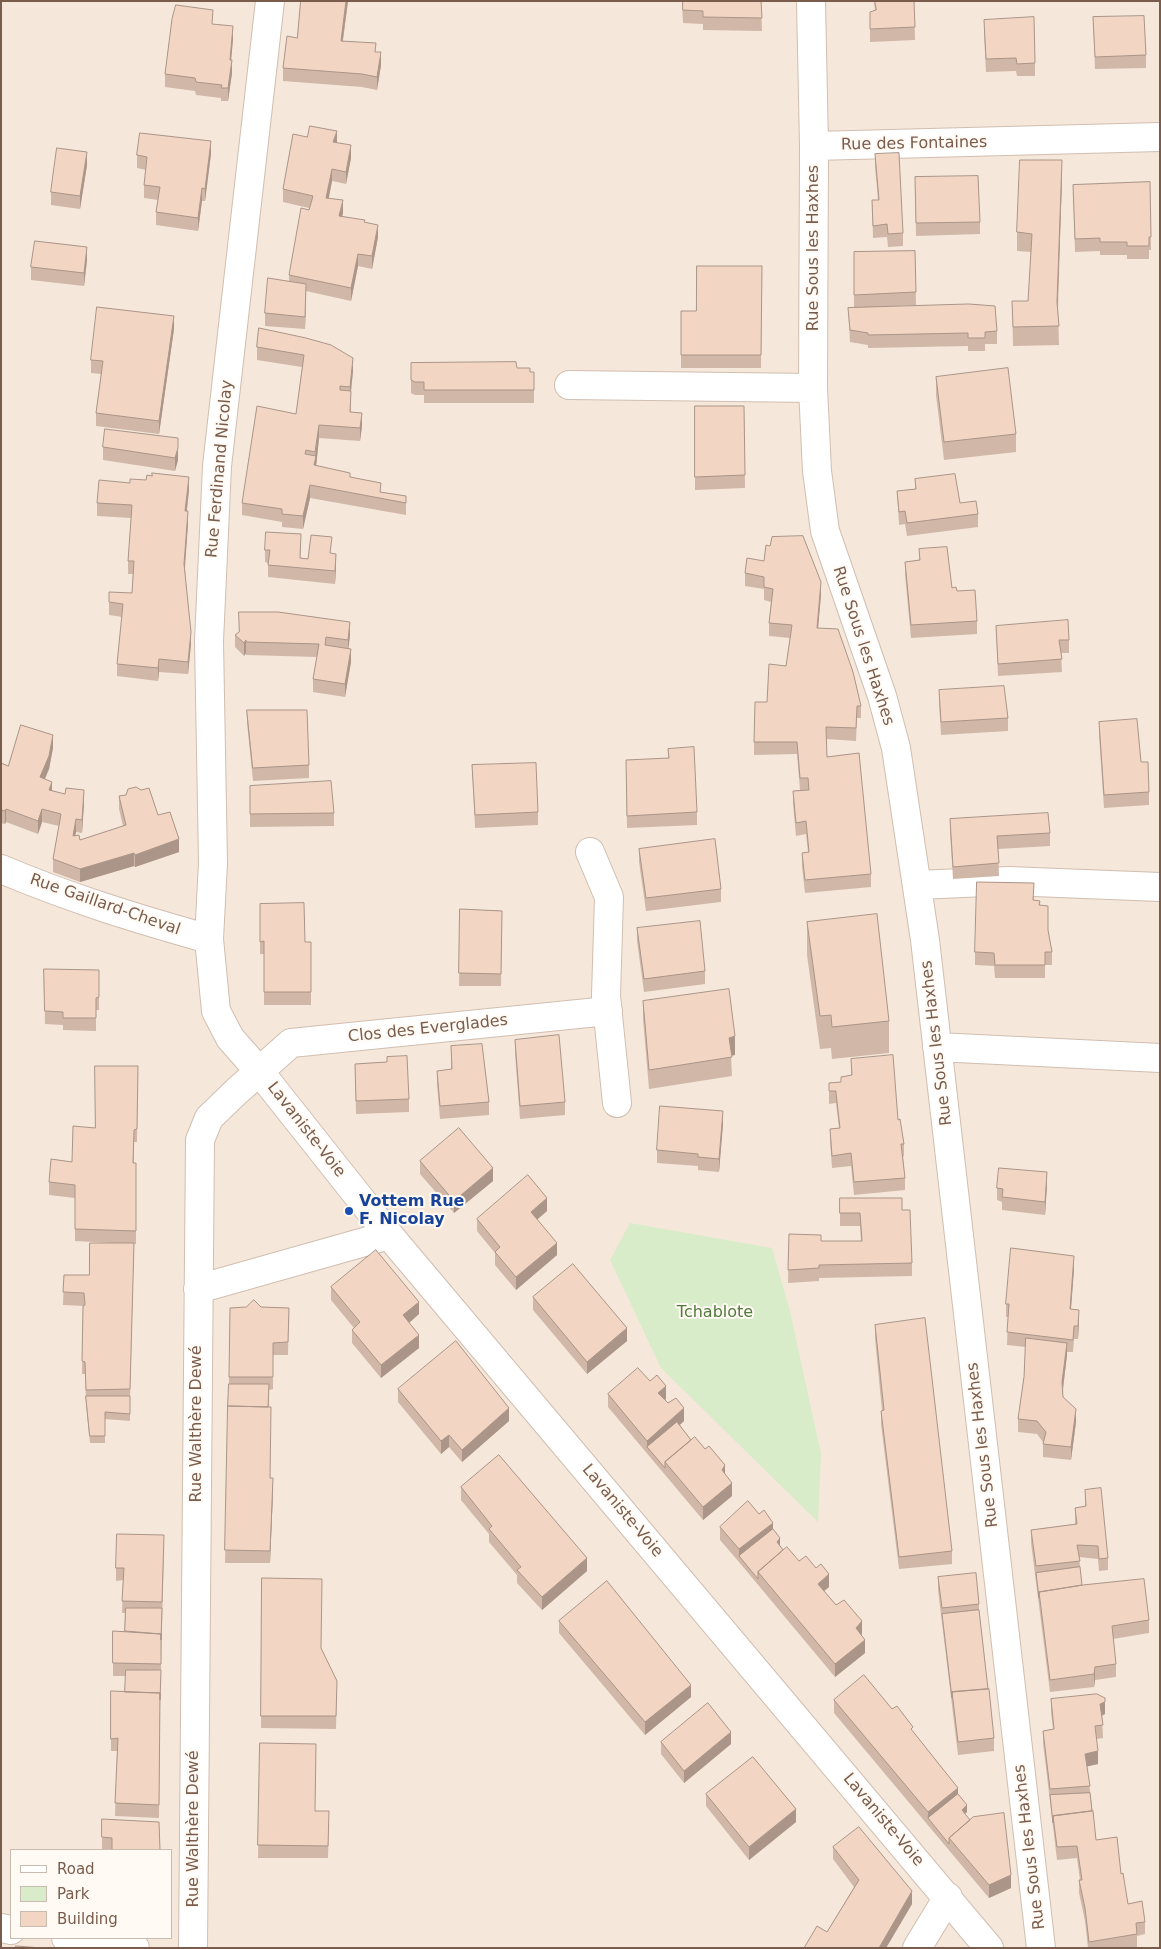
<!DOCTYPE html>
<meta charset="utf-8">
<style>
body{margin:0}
#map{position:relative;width:1161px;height:1949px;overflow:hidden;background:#fdf6ec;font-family:"DejaVu Sans",sans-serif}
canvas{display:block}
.frame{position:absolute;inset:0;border:2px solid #7a5c4d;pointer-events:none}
.legend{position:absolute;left:10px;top:1849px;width:162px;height:90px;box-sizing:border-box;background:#fffaf3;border:1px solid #cabbb1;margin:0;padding:6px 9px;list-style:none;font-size:15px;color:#7a5c4d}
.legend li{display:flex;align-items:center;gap:10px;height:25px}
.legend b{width:25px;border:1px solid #cabbb1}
</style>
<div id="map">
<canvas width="1161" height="1949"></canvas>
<div class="frame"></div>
<ul class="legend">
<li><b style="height:6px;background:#fff"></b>Road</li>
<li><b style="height:14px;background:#d8ecc9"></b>Park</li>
<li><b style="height:14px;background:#f3d5c3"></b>Building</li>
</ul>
</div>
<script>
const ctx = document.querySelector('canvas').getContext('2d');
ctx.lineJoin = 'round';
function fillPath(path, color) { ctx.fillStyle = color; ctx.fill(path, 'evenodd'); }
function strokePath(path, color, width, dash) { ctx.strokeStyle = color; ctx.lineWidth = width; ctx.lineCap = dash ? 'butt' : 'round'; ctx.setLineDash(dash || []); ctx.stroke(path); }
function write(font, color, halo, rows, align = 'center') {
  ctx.font = font + ' "DejaVu Sans",sans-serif'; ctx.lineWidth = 4; ctx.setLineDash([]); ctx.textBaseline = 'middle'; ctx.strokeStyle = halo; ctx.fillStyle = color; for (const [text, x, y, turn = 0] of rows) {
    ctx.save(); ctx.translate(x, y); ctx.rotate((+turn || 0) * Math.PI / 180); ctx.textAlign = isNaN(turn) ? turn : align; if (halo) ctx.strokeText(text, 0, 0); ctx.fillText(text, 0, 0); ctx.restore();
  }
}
const residential = new Path2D(`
 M1 1H1160V1948H1ZM11 1850H171V1938H11Z`);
const green = new Path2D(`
 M630 1223 772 1248 790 1311 821 1454 818 1522 661 1368 610 1260Z`);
const minor = new Path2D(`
 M270 1 217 466 209 641 213 863 209 939 216 1011 230 1038 259 1071 389 1235 989 1948
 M811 1 814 146 1160 137
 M814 146 813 388 817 471 825 531 882 696 896 748 925 940 1041 1948
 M569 385 813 388
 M590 852 609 897 606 996 617 1103
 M1 869C69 898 138 919 209 939
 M917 885 1009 881 1160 887
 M937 1047 1160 1058
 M198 1289 389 1235
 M1 1928 11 1930
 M66 1938 135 1948
 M193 1948 200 1140 209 1118 237 1091 291 1043 608 1011
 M917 1948 948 1897`);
const wall = new Path2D(`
 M301 1H348L343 41 376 52 381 65 377 90 362 87 283 81V68L297 38Z
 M668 1H761L762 31 703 30V24L683 23 682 2Z
 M874 1H914L915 40 870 42V12L875 10Z
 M1093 17 1146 55V68L1095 69Z
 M213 24 233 39 231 60 232 73 228 101H221V98L196 95 195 91 165 87V74Z
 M984 33 1035 63V76H1017L1016 71 986 72Z
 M307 137 337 143 351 158 346 184 332 181 329 198 343 213 342 216 365 222 378 237 372 269 358 266 351 301 306 291 305 329 265 326V313L289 281V275L309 208 283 202V189Z
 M211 154 205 201H202L198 231 156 225V212L158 200 144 198V185L146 170 137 168V155Z
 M875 154 903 233V246L888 247 887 237 873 238 872 200H878L875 166Z
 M87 165 80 209 51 205V192Z
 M915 177 980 222V234L916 236Z
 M1062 179 1058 309 1059 345 1013 346 1012 301H1028L1031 252 1017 251V232Z
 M1150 182 1151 250H1149V259H1127V255H1100V251L1075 252 1073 185Z
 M915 251 916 305 854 308V252Z
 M87 260 84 286 31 280V267Z
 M762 266 761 368H681V311H696Z
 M848 308 997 331V344H985V351H968V346L868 348V345L850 342Z
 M259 328 353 371 351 391V412L362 426 360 441 319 438 316 465 350 477 381 492 406 496V515L310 498 303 529 282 527V522L242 515V503L296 414 302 367 257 360V347Z
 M174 329 159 434 96 426V413L101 374 91 373V360Z
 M411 363 517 368 530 372H534V403H424V395H415L411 393Z
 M936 377 1016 434V452L944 460 936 395Z
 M695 406H744L745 488 695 490Z
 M178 438V460L175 471 103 460V447Z
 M915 479 960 503 978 514V527L907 536 905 524 899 525 897 491 915 489Z
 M189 490 187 511 188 524 185 569 191 644 188 674 159 672 158 681 117 676V664L122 617 109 615V602L132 593 133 574H128V561L131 518 97 516V503Z
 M301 547 300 558 308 559 331 553 336 567 335 584 268 577V563L265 562V550Z
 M919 549 952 588 957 591 977 621V634L911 638 905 575V562L919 560Z
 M747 558 821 595 818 628 861 706V718H857L856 741 826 739 827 757 871 874V887L805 893 802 866V853L808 852 806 834 796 836 793 804V791L800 790 797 754 754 755V742L767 702 786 666 790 638 769 636V623L771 602 764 600V589L745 586V573Z
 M996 626 1069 640V653H1061L1062 672 998 676Z
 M235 635H350L348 648 351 662 345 697 313 692V679L317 657 246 655V653L244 656 235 647Z
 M939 690 1008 718V731L941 735 939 702Z
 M247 710 309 765V778L253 781 247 723Z
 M1099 722 1141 762 1149 792V805L1104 808 1099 735Z
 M53 748 49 769 45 779 52 790 84 803 82 833 76 832 75 835 80 840 123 826 119 809V796L158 815 179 852 135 867 134 866 80 882 53 872V859L59 826 42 822 38 834 6 822 5 824 1 823V763L8 766Z
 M668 749 697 812V825L627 828 626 772 668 758Z
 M472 765 538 812V825L475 828Z
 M250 786 334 813V826L250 827Z
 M950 819 1050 833V846L998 849 999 876 953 879 950 832Z
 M639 849 721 889V902L646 911 639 862Z
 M1034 896V901L1040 905 1048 930 1052 952V965H1045V978H995L994 966 975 965V952Z
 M260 904 305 942H311V1005H264V954H260Z
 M460 909 502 911 501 986H459Z
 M807 922 889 1021V1053L832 1059 831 1048 820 1049 807 955Z
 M637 928 705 971V984L644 992 637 941Z
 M44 969 99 970V1010H96V1031L63 1030V1025L45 1024Z
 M643 1001 735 1055 731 1056 732 1076 649 1089 643 1019Z
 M515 1040 565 1102V1115L520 1119 515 1053Z
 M451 1046 489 1102V1115L440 1119 437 1084V1071L451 1070Z
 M851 1059 898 1120 904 1144V1156L903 1157 905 1178V1190L854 1195 851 1166 832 1168 830 1141V1129L839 1128 836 1103 829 1104V1083L841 1082 851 1075Z
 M387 1062 409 1099V1112L356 1114 355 1064Z
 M138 1066 137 1142H134V1163H136V1244H134L130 1400V1421L105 1419V1443H90L86 1403 85 1374H82L83 1306H84L63 1305 64 1275H89L113 1243 75 1241V1198L49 1195V1182L72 1162Z
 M723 1124 719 1172 698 1170V1166L657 1163V1150Z
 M420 1161 493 1181 454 1213 420 1174Z
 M1047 1185 1045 1215 1002 1210V1202L997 1200V1188Z
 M840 1198 902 1210 912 1263V1276L819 1278V1281L788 1283 789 1234 821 1241H861L860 1226H840Z
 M547 1211 537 1219 557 1255 516 1290 495 1265V1253L477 1231V1219Z
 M1074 1269 1071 1309 1079 1322 1078 1339H1074L1073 1352H1067L1063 1391V1397L1076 1422 1071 1460 1043 1457V1442L1037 1434 1018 1432V1419L1024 1377 1026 1347 1007 1345 1008 1317H1006V1304Z
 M331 1287 419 1314 409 1323 419 1348 381 1378 352 1343V1330L354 1328 331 1300Z
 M533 1297 627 1341 587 1374 533 1310Z
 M261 1307 289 1308 288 1355H273V1389L269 1390 270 1478 273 1491 270 1563H225L229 1377Z
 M875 1325 952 1551V1564L899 1569 881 1424V1411H882L875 1338Z
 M398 1389 509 1421 462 1462 449 1447 441 1454 398 1402Z
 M608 1394 666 1399 665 1400 684 1421 680 1425 691 1440 725 1474 732 1496 703 1520 608 1407Z
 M461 1487 587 1571 542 1610 517 1583V1575L489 1542V1534L461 1500Z
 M1085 1490 1108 1558V1570L1099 1571 1098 1559 1079 1557 1082 1585 1149 1620V1633L1113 1639 1116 1664V1677L1095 1680 1094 1687 1050 1692 1031 1543V1530L1075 1524V1508L1085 1506Z
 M720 1527 773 1529 780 1544V1545L783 1550 799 1561 829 1587 824 1591 862 1634 861 1635 865 1653 835 1677 739 1562 720 1540Z
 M164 1548 160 1706 159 1818 115 1816 117 1751H111V1691L125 1692 126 1676H113V1631H125V1613H122L123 1580 116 1581V1568Z
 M938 1577 979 1604V1610L988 1689 994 1738V1751L958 1755 938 1590Z
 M262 1578 321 1649 337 1681 336 1729 261 1728Z
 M559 1621 691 1697 645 1735 559 1633Z
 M1051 1699 1105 1714 1102 1716 1103 1738 1096 1739 1098 1764 1087 1766 1096 1840 1121 1874 1128 1904 1145 1922V1934L1137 1936V1947L1132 1948H1088L1085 1921 1079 1893V1880H1080L1077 1858 1057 1860 1043 1743V1731L1053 1729 1051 1712Z
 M834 1700 892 1709 913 1732 958 1794 967 1812 965 1814 1011 1888 989 1898 834 1713Z
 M661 1742 731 1744 684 1783 661 1754Z
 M260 1743 315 1811 329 1824 328 1858H258Z
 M706 1794 796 1822 749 1860 706 1806Z
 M102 1819 160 1850H102Z
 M833 1847 912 1904 886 1948H804L827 1932 854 1887 833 1859Z`);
const shadedWall = new Path2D(`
 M346 1H348L341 53V41Z
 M233 26V39L230 73V60Z
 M381 52V65L377 90V77Z
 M232 60V73L228 101V88Z
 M337 131V144L333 142Z
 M211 141V154L205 201V189Z
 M351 145V158L346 184V172Z
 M87 152V165L80 209V196Z
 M1062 160V179L1057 321V302Z
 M332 169V181L326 210V198Z
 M202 188V201L198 231V218Z
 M343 200V213L339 229V216Z
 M378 225V237L372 269V256Z
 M87 247V260L84 286V273Z
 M358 254V266L351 301V288Z
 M306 284V297L305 329V317Z
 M174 316V329L159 434V421Z
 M353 358V371L350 400V387Z
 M362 413V426L360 441V428Z
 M319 425V438L316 468 314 465Z
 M178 448V460L175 471V458Z
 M189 477V490L185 524V511Z
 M310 485V498L303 529V516Z
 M188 511V524L184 577V564Z
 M336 554V567L335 584V571Z
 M821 582V595L817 640V628Z
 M350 622V635L348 653V640Z
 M191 632V644L188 674V662Z
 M246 640V653L244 656V643Z
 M351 649V662L345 697V684Z
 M159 659V672L158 681V668Z
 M53 735V748L49 769 40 790V777Z
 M52 782V795L49 790Z
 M84 790V803L82 833V820Z
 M6 809V822L5 824V811Z
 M42 809V822L38 834V821Z
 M76 819V832L73 849V836Z
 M179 839V852L135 867V855Z
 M134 853V866L80 882V869Z
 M735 1036V1055L729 1056V1038Z
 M723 1111V1124L719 1172V1159Z
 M493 1168V1181L454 1213V1201Z
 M1047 1172V1185L1045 1215V1202Z
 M547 1198V1211L531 1225V1212Z
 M557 1243V1255L516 1290V1277Z
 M1074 1256V1269L1070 1321V1309Z
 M419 1302V1314L403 1328V1315Z
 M1079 1310V1322L1078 1339V1326Z
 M627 1328V1341L587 1374V1362Z
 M419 1335V1348L381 1378V1365Z
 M1067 1343V1356L1062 1395V1382Z
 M666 1386V1399L658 1406V1393Z
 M509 1408V1421L462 1462V1450Z
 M684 1408V1421L650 1451 647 1447V1441Z
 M1076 1409V1422L1071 1460V1447Z
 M449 1435V1447L441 1454V1441Z
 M725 1465V1478L722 1470Z
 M273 1478V1491L270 1563V1551Z
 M732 1483V1496L703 1520V1507Z
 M773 1523V1536L739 1556V1562V1549Z
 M780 1538V1544L777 1548V1542Z
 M587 1558V1571L542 1610V1597Z
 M829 1574V1587L818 1596V1584Z
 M862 1621V1634L856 1640V1628Z
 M865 1640V1653L835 1677V1664Z
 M1095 1667V1680L1094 1687V1674Z
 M691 1685V1697L645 1735V1722Z
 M1105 1702V1714L1100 1716V1704Z
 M731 1732V1744L684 1783V1771Z
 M1098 1751V1764L1085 1767V1754Z
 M958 1788V1801L928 1818V1812Z
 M967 1805V1812L962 1816V1810Z
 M796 1809V1822L749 1860V1847Z
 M1011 1875V1888L989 1898V1885Z
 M912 1891V1904L886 1948H879Z`);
const building = new Path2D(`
 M301 1H346L341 41 376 43 375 52H381L377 77 362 74 283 68 287 36 297 38Z
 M683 1H761L762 18 703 17V11L683 10Z
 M875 1H914L915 27 870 29V12L876 10Z
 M176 5 213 10 212 24 233 26 230 60H232L228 88H221L222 85 196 82 195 78 165 74 172 19Z
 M1144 16 1146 55 1095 57 1093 17Z
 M1034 17 1035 63 1017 64 1016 58 986 59 984 20Z
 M310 126 337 131 333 142 351 145 346 172 332 169 326 198 343 200 339 216 365 220 364 222 378 225 372 256 358 254 351 288 289 275 301 208 309 210 313 196 283 189 293 134 307 137Z
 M140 133 211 141 205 189 202 188 198 218 156 212 160 187 144 185 147 157 137 155Z
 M57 148 87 152 80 196 51 192Z
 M899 153 903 233 888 234 887 224 873 226 872 200H879L875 154Z
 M1020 160H1062L1057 302 1059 326 1013 327 1012 301H1028L1032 234 1017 232Z
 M978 176 980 222 916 223 915 177Z
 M1150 182 1151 237H1149V246H1127V242H1100V238L1075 239 1073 185Z
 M35 241 87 247 84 273 31 267Z
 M915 251 916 292 854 295V252Z
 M697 266H762L761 355H681V311H696Z
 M268 278 306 284 305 317 265 313Z
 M969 304 995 306 997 331 985 332V338H968V333L868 335V333L850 330 848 308Z
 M97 307 174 316 159 421 96 413 103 361 91 360Z
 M259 328 306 338 331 345 353 358 350 387 340 386V390L351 391 350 412 362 413 360 428 319 425 315 452 306 450 305 454 316 456 314 465 350 473V477L381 483 380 492 406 496V503L310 485 303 516 282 514V509L242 503 257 406 296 414 304 355 257 347Z
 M516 362 517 368H530V372H534V390H424V382H415L411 380V363Z
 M1008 368 1016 434 944 442 936 377Z
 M695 406H744L745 475 695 477Z
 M105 429 178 438V448L175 458 103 447Z
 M152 473 189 477 185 511H188L184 564 191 632 188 662 159 659 158 668 117 664 123 604 109 602V592L132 593 134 561H128L132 505 97 503 99 480 130 483V479L146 480 147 475 152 476Z
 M955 474 960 503 976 501 978 514 907 523 905 511 899 512 897 491 916 489 915 479Z
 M266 532 301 534 300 558 308 559 311 535 332 537 330 553 336 554 335 571 268 565 270 550H265Z
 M803 536 821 582 817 628 838 629 853 672 861 706H857L856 728 826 727 827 757 859 753 871 874 805 880 802 853 809 852 806 821 796 823 793 791 809 790 808 778H800L797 742H754L755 702H767L769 664 786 666 792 625 769 623 773 589 764 587V577L745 573 747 558 764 561 766 545 770 546 772 537Z
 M947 547 952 588 956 587 957 591 975 590 977 621 911 625 905 562 920 560 919 549Z
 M239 612H278L350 622 348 640 326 637 325 645 351 649 345 684 313 679 319 644 246 642V640L244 643 235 635 239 632Z
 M1068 620 1069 640H1059L1062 659 998 664 996 626Z
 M1004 686 1008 718 941 722 939 690Z
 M247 710H307L309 765 253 768Z
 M1137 719 1141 762H1148L1149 792 1104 795 1099 722Z
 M21 725 53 735 49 756 40 777 52 782 49 790 65 794 66 788 84 790 82 820 76 819 73 836 79 835 80 840 126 825 119 796 126 795 128 789 136 787 141 790 149 788 158 815 170 812 179 839 135 855 134 853 80 869 53 859 61 814 42 809 38 821 6 809 5 811 1 810V763L8 766Z
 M694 747 697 812 627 816 626 760 669 758 668 749Z
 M536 763 538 812 475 815 472 765Z
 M331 781 334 813 250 814V786Z
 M1048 813 1050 833 997 836 999 863 953 867 950 819Z
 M715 839 721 889 646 898 639 849Z
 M977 882 1034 883 1033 900 1040 901 1039 905 1048 906V930L1052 952H1045V965H995L994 953 975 952Z
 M304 903 305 942H311V992H264V941L260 942V904Z
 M460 909 502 911 501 974 459 973Z
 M877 914 889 1021 832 1027 831 1015 820 1016 807 922Z
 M700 921 705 971 644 979 637 928Z
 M44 969 99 970V997L96 998V1018H63V1012L45 1011Z
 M729 989 735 1036 729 1038 732 1057 649 1070 643 1001Z
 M559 1035 565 1102 520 1106 515 1040Z
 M482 1044 489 1102 440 1106 437 1071 452 1069 451 1046Z
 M893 1055 898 1120 900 1119 904 1144H901L905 1178 854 1182 851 1153 832 1156 830 1129 840 1128 836 1093V1091H829V1083L841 1082V1077L852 1075 851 1059Z
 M407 1056 409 1099 356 1101 355 1064 387 1062V1057Z
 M95 1066H138L137 1129 134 1130 133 1163H136V1231L75 1229V1185L49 1182 51 1159 72 1162 73 1126 95 1128Z
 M660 1106 723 1111 719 1159 698 1157V1154L657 1150Z
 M459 1128 493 1168 454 1201 420 1161Z
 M999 1168 1047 1172 1045 1202 1002 1197 1003 1189 997 1188Z
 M528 1175 547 1198 531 1212 557 1243 516 1277 495 1252 500 1247 477 1219Z
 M840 1198H902V1210H910L912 1263 819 1265V1268L788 1270 789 1234 821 1235V1241H862L860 1213H840Z
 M90 1243H134L130 1389 86 1390 85 1362 82 1361 83 1306 85 1305 84 1293 63 1292 64 1275H89Z
 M1011 1248 1074 1256 1070 1309 1079 1310 1078 1326H1074L1073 1340 1007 1332 1009 1304H1006Z
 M376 1250 419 1302 403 1315 419 1335 381 1365 352 1330 360 1322 331 1287Z
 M573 1264 627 1328 587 1362 533 1297Z
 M254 1300 261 1307 289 1308 288 1342 273 1343V1377H229L230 1308 246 1307Z
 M925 1318 952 1551 899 1557 881 1411 884 1410 875 1325Z
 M1026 1338 1067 1343 1062 1382 1063 1397 1076 1409 1071 1447 1043 1444 1046 1432 1037 1421 1018 1419 1024 1377Z
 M456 1341 509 1408 462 1450 449 1435 441 1441 398 1389Z
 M638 1368 650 1381 657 1375 666 1386 658 1393 668 1403 676 1398 684 1408 647 1441 608 1394Z
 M229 1384H269L268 1407 228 1406Z
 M86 1396H130V1414L105 1412V1436H90Z
 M228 1406 271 1407 270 1478H273L270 1551 225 1550Z
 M677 1422 691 1440 665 1462V1468L647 1447Z
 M695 1437 705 1449 709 1446 725 1465 722 1470 732 1483 703 1507 665 1462Z
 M499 1455 587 1558 542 1597 517 1570 521 1567 489 1529 492 1526 461 1487Z
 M1101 1488 1108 1558 1099 1559 1098 1546 1077 1545 1080 1561 1036 1566 1031 1530 1077 1524 1075 1508 1086 1506 1085 1490Z
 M748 1501 759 1514 764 1510 773 1523 739 1549 720 1527Z
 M773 1529 780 1538 777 1542 783 1550 758 1572V1579L739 1556Z
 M117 1534 164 1535 162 1602 122 1601 124 1568H116Z
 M787 1547 799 1561 806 1556 816 1568 821 1564 829 1574 818 1584 836 1605 844 1600 862 1621 856 1628 865 1640 835 1664 758 1572Z
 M1080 1567 1082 1585 1039 1592V1598L1036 1573Z
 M976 1573 979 1604 942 1608 938 1577Z
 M262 1578 322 1579 321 1648 337 1681 336 1716H261Z
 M1144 1579 1149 1620 1112 1626 1116 1664 1095 1667 1094 1674 1050 1680 1039 1592 1083 1585Z
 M607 1581 691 1685 645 1722 559 1621Z
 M126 1608H162L161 1640V1634L125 1631Z
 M979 1610 988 1689 952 1692V1698L942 1614Z
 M113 1631 161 1634V1664L113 1663Z
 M126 1670H161L160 1700V1693L125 1692Z
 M864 1675 892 1709 897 1706 913 1727 911 1729 958 1788 928 1812 834 1700Z
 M989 1689 994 1738 958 1742 952 1692Z
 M111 1691 160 1693 159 1805 115 1803 118 1738 111 1739Z
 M1097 1694 1105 1698V1702L1100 1704 1103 1725 1095 1726 1098 1751 1085 1754 1090 1786 1050 1789 1043 1731 1054 1729 1051 1699Z
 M708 1703 731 1732 684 1771 661 1742Z
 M260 1743 316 1744 315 1811H329L328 1846 258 1845Z
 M753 1757 796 1809 749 1847 706 1794Z
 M1090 1793 1092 1811 1053 1816V1823L1050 1795Z
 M958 1794 967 1805 962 1810 970 1820 949 1838V1844L928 1818Z
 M1093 1811 1096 1840 1117 1837 1121 1874 1123 1873 1128 1904 1142 1901 1145 1922 1136 1923 1137 1934 1089 1942 1085 1908 1079 1880H1082L1077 1846 1057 1847 1053 1816Z
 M1004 1813 1011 1875 989 1885 949 1838 973 1817Z
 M102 1819 159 1822 160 1850H112V1838L102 1837Z
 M859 1827 912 1891 879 1948H804L817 1926 827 1932 859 1880 833 1847Z
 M16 1946 41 1948H16Z`);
const markers = [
 [349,1211,5,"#1a4fb4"]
];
const streetNames = [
 ["Rue des Fontaines",914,144,-1],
 ["Rue Sous les Haxhes",814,248,-90],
 ["Rue Ferdinand Nicolay",220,469,-85],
 ["Rue Sous les Haxhes",863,646,72],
 ["Rue Gaillard-Cheval",105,905,19],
 ["Clos des Everglades",428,1029,-6],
 ["Rue Sous les Haxhes",937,1043,-97],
 ["Lavaniste-Voie",306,1130,52],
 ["Rue Walthère Dewé",197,1424,-90],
 ["Rue Sous les Haxhes",983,1445,-97],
 ["Lavaniste-Voie",622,1511,50],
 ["Lavaniste-Voie",883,1820,50],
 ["Rue Walthère Dewé",194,1829,-90],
 ["Rue Sous les Haxhes",1030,1847,-97]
];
const transitNames = [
 ["Vottem Rue",359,1202],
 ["F. Nicolay",359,1220]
];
const parkNames = [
 ["Tchablote",715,1313]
];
fillPath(residential, '#f5e8da');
fillPath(green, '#d8ecc9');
strokePath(minor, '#d1beb0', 30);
strokePath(minor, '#fff', 28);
fillPath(wall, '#d1b7a8');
fillPath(shadedWall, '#aa9588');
fillPath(building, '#f3d5c3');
strokePath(building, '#aa9588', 1);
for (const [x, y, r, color] of markers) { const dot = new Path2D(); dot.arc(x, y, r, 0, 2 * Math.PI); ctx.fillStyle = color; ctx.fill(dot); strokePath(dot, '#fffaf3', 2); }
write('16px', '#7a5c4d', '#fffaf3', streetNames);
write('bold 16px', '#164399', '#fffaf3', transitNames, 'left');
write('16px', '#537a41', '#fffaf3', parkNames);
</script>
